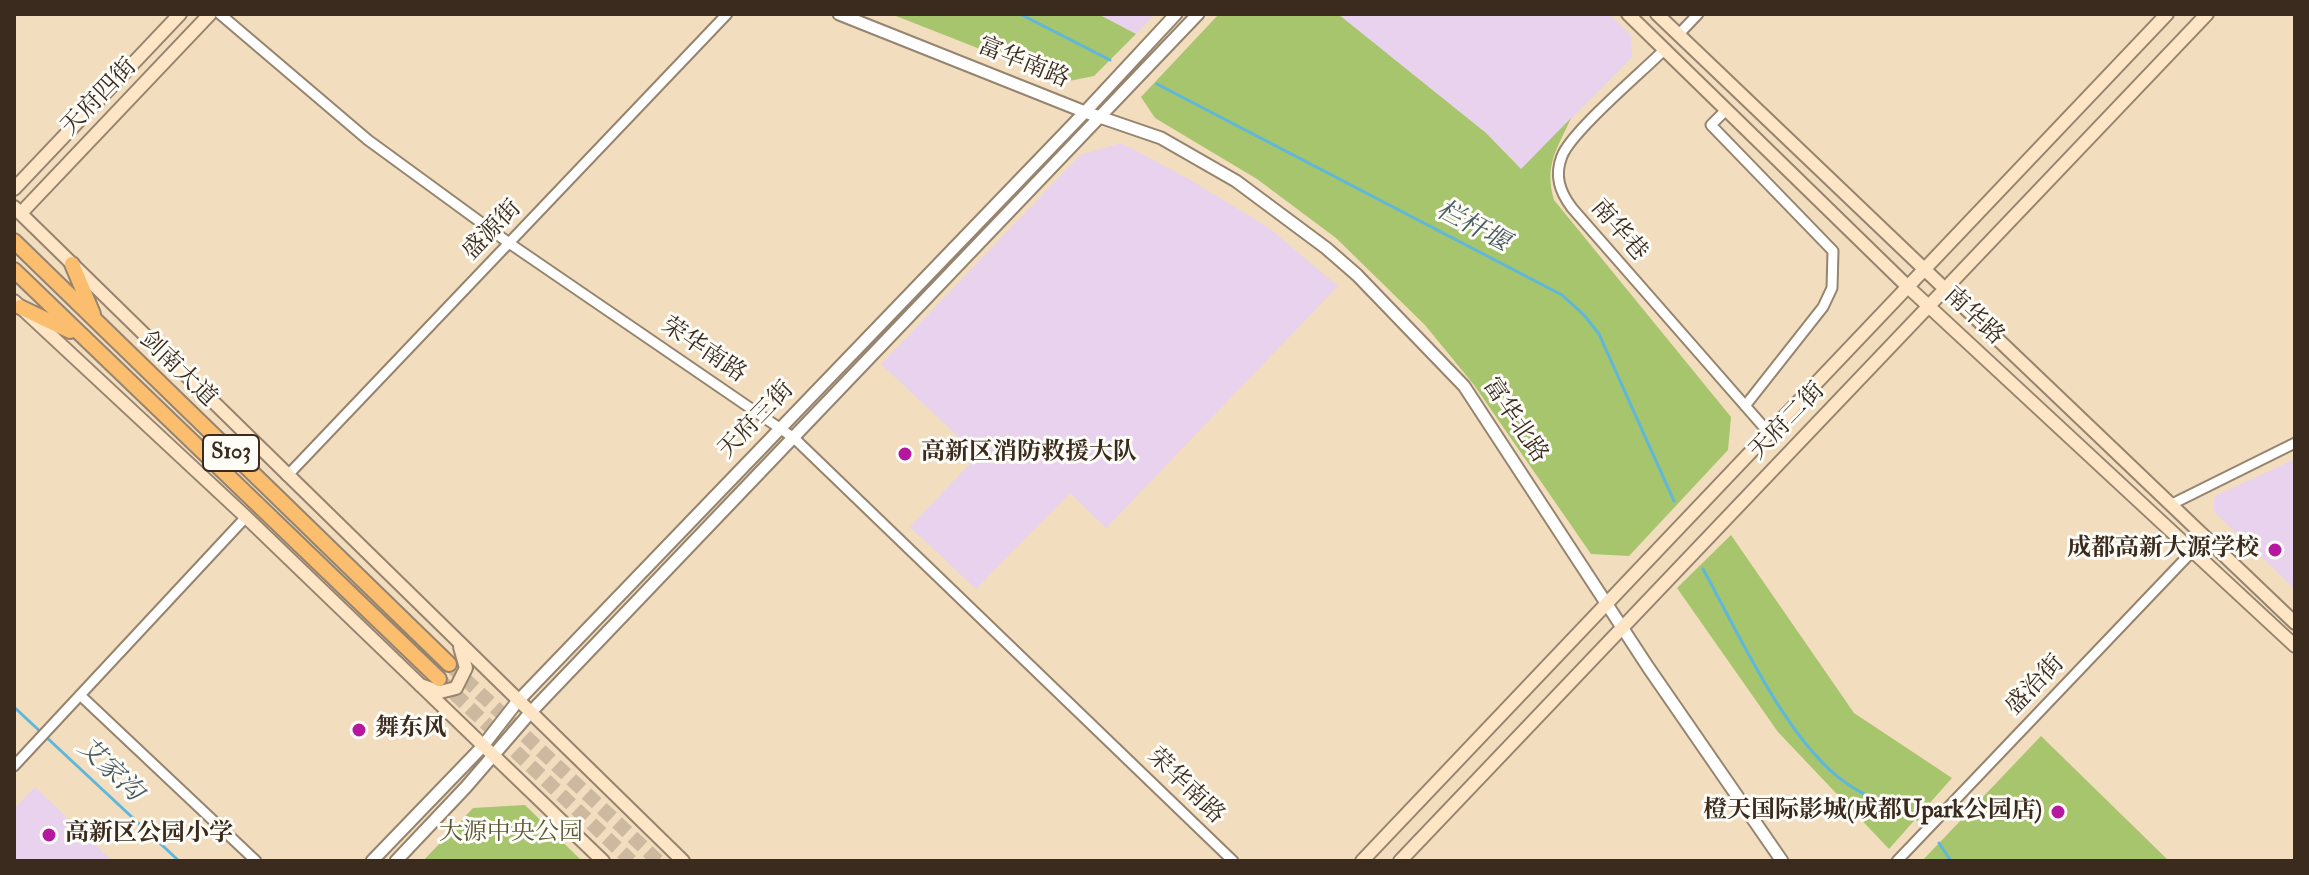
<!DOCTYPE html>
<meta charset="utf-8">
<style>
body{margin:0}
#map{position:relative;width:2309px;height:875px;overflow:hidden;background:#f2ddbf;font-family:"IM FELL Double Pica",serif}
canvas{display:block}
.frame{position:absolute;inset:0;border:16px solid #3b2a1e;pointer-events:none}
</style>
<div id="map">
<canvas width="2309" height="875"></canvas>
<div class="frame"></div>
</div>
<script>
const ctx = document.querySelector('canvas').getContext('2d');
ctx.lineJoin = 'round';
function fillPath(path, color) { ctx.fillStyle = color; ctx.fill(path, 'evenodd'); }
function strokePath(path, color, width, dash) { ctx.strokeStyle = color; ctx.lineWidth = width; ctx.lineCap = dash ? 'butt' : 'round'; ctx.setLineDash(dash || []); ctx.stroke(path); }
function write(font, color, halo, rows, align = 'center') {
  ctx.font = font + ' "IM FELL Double Pica","Noto Serif SC",serif'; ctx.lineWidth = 6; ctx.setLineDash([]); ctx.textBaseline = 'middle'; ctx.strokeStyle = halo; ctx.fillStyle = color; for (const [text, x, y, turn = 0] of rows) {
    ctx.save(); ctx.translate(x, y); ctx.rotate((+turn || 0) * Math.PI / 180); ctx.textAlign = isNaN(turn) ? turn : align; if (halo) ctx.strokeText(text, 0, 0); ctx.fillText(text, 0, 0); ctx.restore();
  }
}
const built = new Path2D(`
 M1098 14H1155L1136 34Z
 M1338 14H1609L1631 35 1632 57 1521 169 1486 133Z
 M1121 143 1187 178 1269 228 1338 286 1106 528 1070 493 976 589 910 527 978 455 881 364 1080 155Z
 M2295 459V589L2213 511 2215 496Z
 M35 787 112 861H14V809Z`);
const green = new Path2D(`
 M891 14H1098L1136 34 1094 76 1064 82Z
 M1219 14H1338L1486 133 1521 169 1571 118C1557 150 1544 164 1554 200L1731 417 1728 450 1629 556 1591 554 1474 385 1425 325 1336 238 1257 179 1155 118 1141 97Z
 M1731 535 1854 713 1952 778 1889 849 1778 732 1677 588Z
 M2041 736 2169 861H1922Z
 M525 805 582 861H423L473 808Z`);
const stream = new Path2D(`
 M1020 14 1110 60
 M1157 84 1562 295 1584 315 1599 334 1674 501
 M1703 569C1738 632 1787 742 1846 783 1867 798 1894 808 1917 819
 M14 707 179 861
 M1939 843 1951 861`);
const trunkTunnel = new Path2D(`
 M449 664 658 861
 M439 679 631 861`);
const minor = new Path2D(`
 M220 14 368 140 509 243 794 438 1233 861
 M1678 35 1698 14
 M1664 50C1642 72 1572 131 1562 156 1554 176 1560 192 1572 208L1769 433
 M1726 110 1711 125 1833 251 1832 288 1823 307 1745 406
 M287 476 727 14
 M2170 505 2295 443
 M80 695 256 861
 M14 766 246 517
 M1897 861 2205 538`);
const tertiary = new Path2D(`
 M839 14 1085 112 1161 138 1236 181 1326 248 1357 275 1464 386 1648 667 1782 861
 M372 861 482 747 517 702 1085 112 1176 14
 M396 861 466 787 529 714 1198 14`);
const secondary = new Path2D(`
 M1628 14 1908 287 2295 646
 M1657 14 2295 623
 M14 189 180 14
 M14 207 683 861
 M21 213 210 14
 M14 301 246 517 603 861
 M420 685 440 692 456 688 466 668 460 647
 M1362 861 2167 14
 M1400 861 2207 14`);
const trunk = new Path2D(`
 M14 241 449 664
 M72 264 93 314
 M14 270 439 679
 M20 307 70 331`);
const markers = [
 [905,454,8,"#b5179e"],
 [2275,550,8,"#b5179e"],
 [359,730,8,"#b5179e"],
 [2058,812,8,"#b5179e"],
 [49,835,8,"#b5179e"]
];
const shields = [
 [231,453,56]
];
const shieldNames = [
 ["S103",231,453]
];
const streetNames = [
 ["富华南路",1023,64,22],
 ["天府四街",100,98,-46],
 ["盛源街",493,231,-46],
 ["南华巷",1618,231,49],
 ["南华路",1973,317,43],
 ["荣华南路",703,351,34],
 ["剑南大道",177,370,44],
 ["天府三街",757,421,-46],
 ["富华北路",1514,421,56],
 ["天府二街",1788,422,-46],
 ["盛治街",2036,686,-46],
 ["荣华南路",1185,787,44]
];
const poiNames = [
 ["高新区消防救援大队",921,454],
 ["成都高新大源学校",2259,550,"right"],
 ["舞东风",375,730],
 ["橙天国际影城(成都Upark公园店)",2042,812,"right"],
 ["高新区公园小学",65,835]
];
const parkNames = [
 ["大源中央公园",511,834]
];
const waterNames = [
 ["栏杆堰",1472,228,28],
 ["艾家沟",109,771,43]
];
fillPath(built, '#e8d2ee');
fillPath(green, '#a6c56c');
strokePath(stream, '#5fb7dc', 3);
strokePath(trunkTunnel, '#cdb99f', 14, [14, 7]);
strokePath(minor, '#96846e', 13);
strokePath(tertiary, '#96846e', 15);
strokePath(secondary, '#96846e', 16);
strokePath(trunk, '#96846e', 18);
strokePath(minor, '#fff', 9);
strokePath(tertiary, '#fff', 11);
strokePath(secondary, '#fde5c5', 12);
strokePath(trunk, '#fbbd6e', 14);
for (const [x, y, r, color] of markers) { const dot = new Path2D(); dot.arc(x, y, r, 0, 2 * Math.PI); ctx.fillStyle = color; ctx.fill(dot); strokePath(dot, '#fdfcf7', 3); }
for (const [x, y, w] of shields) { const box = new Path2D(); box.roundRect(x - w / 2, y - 18, w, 36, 6); ctx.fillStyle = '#fdfcf7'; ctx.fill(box); strokePath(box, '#3b2a1e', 2); }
write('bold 22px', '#3b2a1e', null, shieldNames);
write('24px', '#3b2a1e', '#fdfcf7', streetNames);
write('bold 24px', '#3b2a1e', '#fdfcf7', poiNames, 'left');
write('24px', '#5b5835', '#fdfcf7', parkNames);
write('italic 26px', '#485b60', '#fdfcf7', waterNames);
</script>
